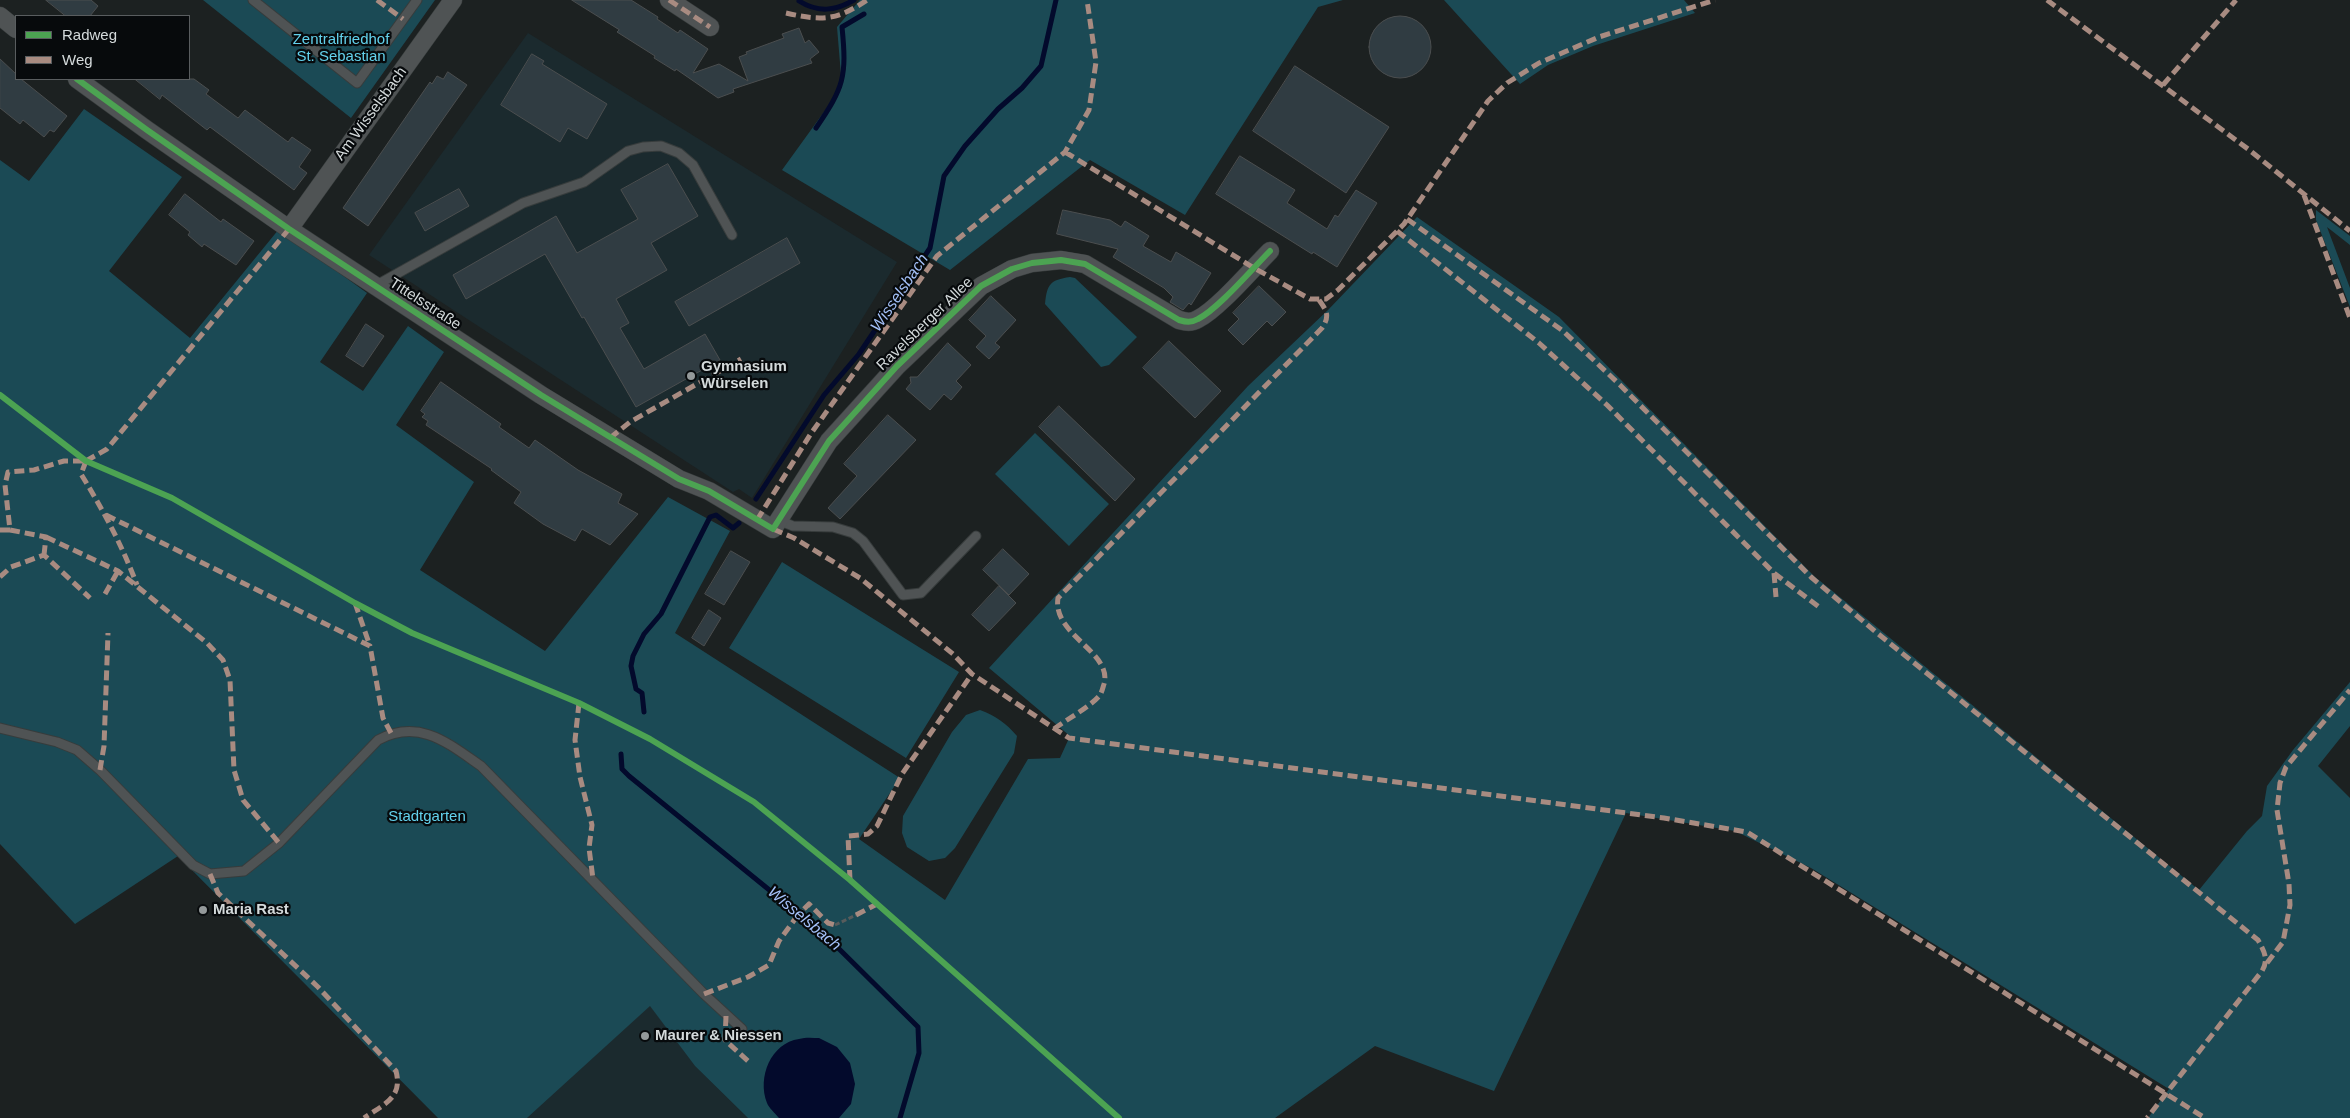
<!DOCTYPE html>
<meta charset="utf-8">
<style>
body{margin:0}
#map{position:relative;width:2350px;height:1118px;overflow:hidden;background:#1c2121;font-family:Helvetica,sans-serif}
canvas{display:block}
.legend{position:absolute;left:15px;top:15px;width:175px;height:65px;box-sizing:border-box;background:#070a0c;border:1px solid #595d5f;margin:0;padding:6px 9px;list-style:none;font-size:15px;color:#d4dadb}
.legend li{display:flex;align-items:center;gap:10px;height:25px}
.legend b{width:25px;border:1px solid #595d5f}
</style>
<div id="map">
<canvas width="2350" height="1118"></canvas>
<ul class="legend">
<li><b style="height:6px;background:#4ca352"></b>Radweg</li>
<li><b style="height:6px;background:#a88b81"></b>Weg</li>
</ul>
</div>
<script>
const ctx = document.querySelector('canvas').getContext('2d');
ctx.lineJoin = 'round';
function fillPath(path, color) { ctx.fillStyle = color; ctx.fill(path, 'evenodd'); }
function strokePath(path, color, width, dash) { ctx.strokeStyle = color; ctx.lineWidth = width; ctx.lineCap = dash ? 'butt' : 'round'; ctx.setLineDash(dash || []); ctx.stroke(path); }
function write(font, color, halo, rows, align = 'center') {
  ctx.font = font + ' Helvetica,sans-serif'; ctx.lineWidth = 4.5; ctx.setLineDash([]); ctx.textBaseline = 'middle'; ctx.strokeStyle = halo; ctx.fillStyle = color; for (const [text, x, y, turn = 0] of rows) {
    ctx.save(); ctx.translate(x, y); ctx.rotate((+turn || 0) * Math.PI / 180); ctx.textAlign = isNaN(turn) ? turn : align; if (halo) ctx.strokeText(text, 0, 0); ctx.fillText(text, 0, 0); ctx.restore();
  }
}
const built = new Path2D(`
 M528 33 897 262 752 498 739 489 733 492 369 255Z
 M650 1005 695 1066 748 1118H527Z`);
const green = new Path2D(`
 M203 0H435L351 118Z
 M860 0H1343L1318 7 1185 215 1090 160 950 270 782 170 842 87 837 27Z
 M1444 0H1684L1695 13 1593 46 1548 65 1520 84Z
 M84 109 182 177 109 271 190 338 279 229 367 293 320 362 363 391 408 326 444 352 396 425 474 482 420 570 545 651 668 497 730 531 675 633 900 778 859 839 945 900 1028 759 1060 758 1070 736 989 668 1248 386 1328 310 1417 217 1559 317 1814 576 2199 890 2247 831 2262 816 2267 786 2293 750 2350 682V726L2318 766 2350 798V1118H2148L2169 1089 1811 868 1735 831 1626 813 1494 1091 1375 1046 1275 1118H748L695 1066 650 1006 527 1118H438L178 856 75 924 0 844V160L29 181Z
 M2316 210 2350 236V245L2327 227 2350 288V307L2316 220Z
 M1070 277 1075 278 1137 337 1109 365 1101 367 1045 304C1047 284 1050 280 1070 277Z
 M1035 433 1109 504 1069 546 995 474Z
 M782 562 959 672 906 758 729 648Z
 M980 710C996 716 1006 723 1017 736L1014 753 955 848 945 858 929 861 907 847 902 833 903 816 952 732 966 715Z`);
const water = new Path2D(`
 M819 1038 837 1047 850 1063 855 1084 851 1104 839 1118H779C775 1113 769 1108 767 1103 757 1077 771 1043 799 1039 806 1037 813 1038 819 1038Z`);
const stream = new Path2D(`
 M799 1C818 13 835 11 854 0
 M816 128C844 87 847 77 842 27L864 14
 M756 499 824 395 859 354 930 248 944 176 965 146 998 109 1022 88 1041 66 1056 0
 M644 712 642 693 636 689 631 666 633 656 644 634 661 614 710 517 716 515 733 528 739 523
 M621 754 622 769 629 776 826 936 918 1027 919 1053 900 1118`);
const building = new Path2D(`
 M46 0H91L98 6 90 16H66Z
 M572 0H631L658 17 657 19 678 33 680 30 708 49 693 73 719 64 748 81 739 57 747 54 746 52 784 38 782 34 799 28 805 43 809 40 819 52 810 59 812 63 733 89 734 92 718 98 676 69 675 71 654 58 655 56 617 32 619 30Z
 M1369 47a31 31 0 1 1 62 0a31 31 0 1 1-62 0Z
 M532 54 544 61 542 64 607 104 587 139 568 128 560 142 501 105Z
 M0 59 16 74V79H21L67 116 54 132 50 130 44 137 23 120 20 124 0 108Z
 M1295 66 1389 127 1346 193 1253 131Z
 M448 72 467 85 368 226 343 208 430 82 432 84 437 76 443 79Z
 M135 79H194L209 90 206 94 238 118 245 110 288 142 292 137 311 150 299 167 307 173 294 190 210 127 207 130 162 95 160 99Z
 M1240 156 1295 190 1287 203 1327 229 1335 215 1338 217 1356 190 1377 203 1337 267 1313 252 1312 254 1216 194Z
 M668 164 698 216 651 243 667 270 616 299 629 323 620 328 644 369 705 334 720 360 636 407 584 317 582 318 545 254 466 299 453 275 556 216 577 253 638 219 621 190Z
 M459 189 469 206 425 231 415 213Z
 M185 194 221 222 223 219 254 241 236 265 204 244 202 247 188 235 190 232 169 215Z
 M1063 210 1110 220 1121 227 1125 221 1149 236 1143 246 1171 262 1176 252 1211 273 1191 305 1189 303 1183 310 1170 302 1173 297 1164 288 1113 257 1118 249 1057 234Z
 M787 238 800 263 689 326 675 302Z
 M1259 286 1286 312 1272 326 1267 321 1243 345 1228 330 1239 319 1233 313Z
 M991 296 1016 320 995 343 1000 347 989 359 976 347 986 336 969 320Z
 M366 324 384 336 363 367 346 356Z
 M1169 341 1221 391 1195 418 1143 368Z
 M948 343 971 365 956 381 962 387 957 393 951 400 944 394 930 410 906 389 911 383 910 377H917Z
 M441 382 501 424 499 427 529 448 535 440 578 470 622 494 618 503 638 514 610 545 582 529 575 541 543 524 514 503 521 492 491 470 492 469 426 425 428 421 422 417 425 414 421 411Z
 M1059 406 1135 479 1115 501 1039 427Z
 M888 415 916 440 840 519 828 508 857 476 844 464Z
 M1003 549 1029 574 1009 595 983 570Z
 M731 551 750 562 724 605 705 594Z
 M999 586 1016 603 989 631 972 615Z
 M709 610 721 618 704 646 692 638Z`);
const path = new Path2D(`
 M795 919 804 909
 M835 925 856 915`);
const lane = new Path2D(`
 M253 0 357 83 417 0
 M375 286 523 203 584 182 628 151 643 147 661 146 679 153 693 165 732 235
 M778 520 793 526 833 527 853 533 863 541 903 595 921 593 976 536
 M0 728 57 742 77 750 100 770 193 865 210 874 244 871 279 843 378 740C419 718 448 743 481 766L704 994 742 1029`);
const street = new Path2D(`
 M669 0 710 27
 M0 16 16 29
 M77 79 147 130 289 229 541 395 679 479 709 491 773 529 829 441 897 366 981 286 1012 269 1032 263 1061 260 1085 264 1179 320C1186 322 1191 323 1198 319 1218 309 1253 268 1270 251
 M289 229 453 0`);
const quiet = new Path2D(`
 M377 0 403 19
 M669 0 710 27
 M2047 0 2248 149 2350 231
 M786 13C822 21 836 21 867 0
 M2163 85 2236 0
 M1065 152 1254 268 1310 299H1326L1338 290 1404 224 1488 101 1507 83 1539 63 1599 37 1715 0
 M2304 195 2350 318
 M1407 219 1563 331 1620 385 1811 577 1877 633 2258 940C2264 951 2269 959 2262 971L2147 1118
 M1397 231 1539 343 1607 405 1774 573 1819 607
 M610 438 630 422 741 359
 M86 461 107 449 289 229
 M86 461 81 474C103 510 122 545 137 585
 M106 515 370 646 383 718 391 733
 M757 520 810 435 937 256 1065 152 1089 110 1096 62 1087 0
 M773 529 794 538 860 578 953 654 972 674 1069 738 1664 818 1747 832 2205 1118
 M0 530H10L5 485 8 472 34 470 64 461H86
 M10 530 46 537 44 555
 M46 537 118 571 207 643 223 660 230 680 234 770 243 800 279 843
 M1774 573 1776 597
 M0 577 11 567 44 555 90 598
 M105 594 118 571
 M355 603 370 646
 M579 703 575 740 580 777 592 825 589 848 593 879
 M1054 729C1067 719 1090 707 1100 695 1102 692 1103 687 1104 684 1113 652 1052 635 1058 598L1322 328C1330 316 1327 311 1319 300
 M100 770 104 746 108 633
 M210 874 218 893 318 987 396 1071C403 1098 384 1104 364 1118
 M850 880 848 836 868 834 877 826 902 774 972 674
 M804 909 809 904 828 923 835 925
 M856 915 877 904
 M2267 963 2283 942 2290 905 2289 884 2277 810 2280 783 2286 767 2350 690
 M704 994 748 977 769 965 779 941 795 919
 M726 1016 725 1040 749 1062`);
const cycleway = new Path2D(`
 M77 79 147 130 289 229 541 395 679 479 709 491 773 529 829 441 897 366 981 286 1012 269 1032 263 1061 260 1085 264 1179 320C1186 322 1191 323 1198 319 1218 309 1253 268 1270 251
 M0 395 86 461 172 498 355 603 412 633 579 703 650 739 754 802 850 880 1119 1118`);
const markers = [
 [691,376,5,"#94999a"],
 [203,910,5,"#94999a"],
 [645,1036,5,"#94999a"]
];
const parkNames = [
 ["Zentralfriedhof",341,40],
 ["St. Sebastian",341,57],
 ["Stadtgarten",427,817]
];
const streetNames = [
 ["Am Wisselsbach",371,114,-54],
 ["Tittelsstraße",425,304,33],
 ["Ravelsberger Allee",925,324,-44]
];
const poiNames = [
 ["Gymnasium",701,367],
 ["Würselen",701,384],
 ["Maria Rast",213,910],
 ["Maurer & Niessen",655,1036]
];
const waterNames = [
 ["Wisselsbach",900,293,-56],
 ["Wisselsbach",804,919,40]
];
fillPath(built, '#1b2a2e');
fillPath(green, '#1b4a55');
fillPath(water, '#030a2c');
strokePath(stream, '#030a2c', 5);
fillPath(building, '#303c42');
strokePath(building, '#4b4e4f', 1);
strokePath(lane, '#373c3c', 11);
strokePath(street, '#373c3c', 19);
strokePath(path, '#585c5c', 3, [5, 2.5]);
strokePath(lane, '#4f5354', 9);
strokePath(street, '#4f5354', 18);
strokePath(quiet, '#a88b81', 5, [10, 5]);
strokePath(cycleway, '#4ca352', 6);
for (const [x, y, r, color] of markers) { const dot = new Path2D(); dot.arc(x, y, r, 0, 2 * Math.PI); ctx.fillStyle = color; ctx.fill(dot); strokePath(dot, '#070a0c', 2); }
write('15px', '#63d1ec', '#070a0c', parkNames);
write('15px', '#d4dadb', '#070a0c', streetNames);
write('bold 15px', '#d4dadb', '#070a0c', poiNames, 'left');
write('italic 16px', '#a4c1f9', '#070a0c', waterNames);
</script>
